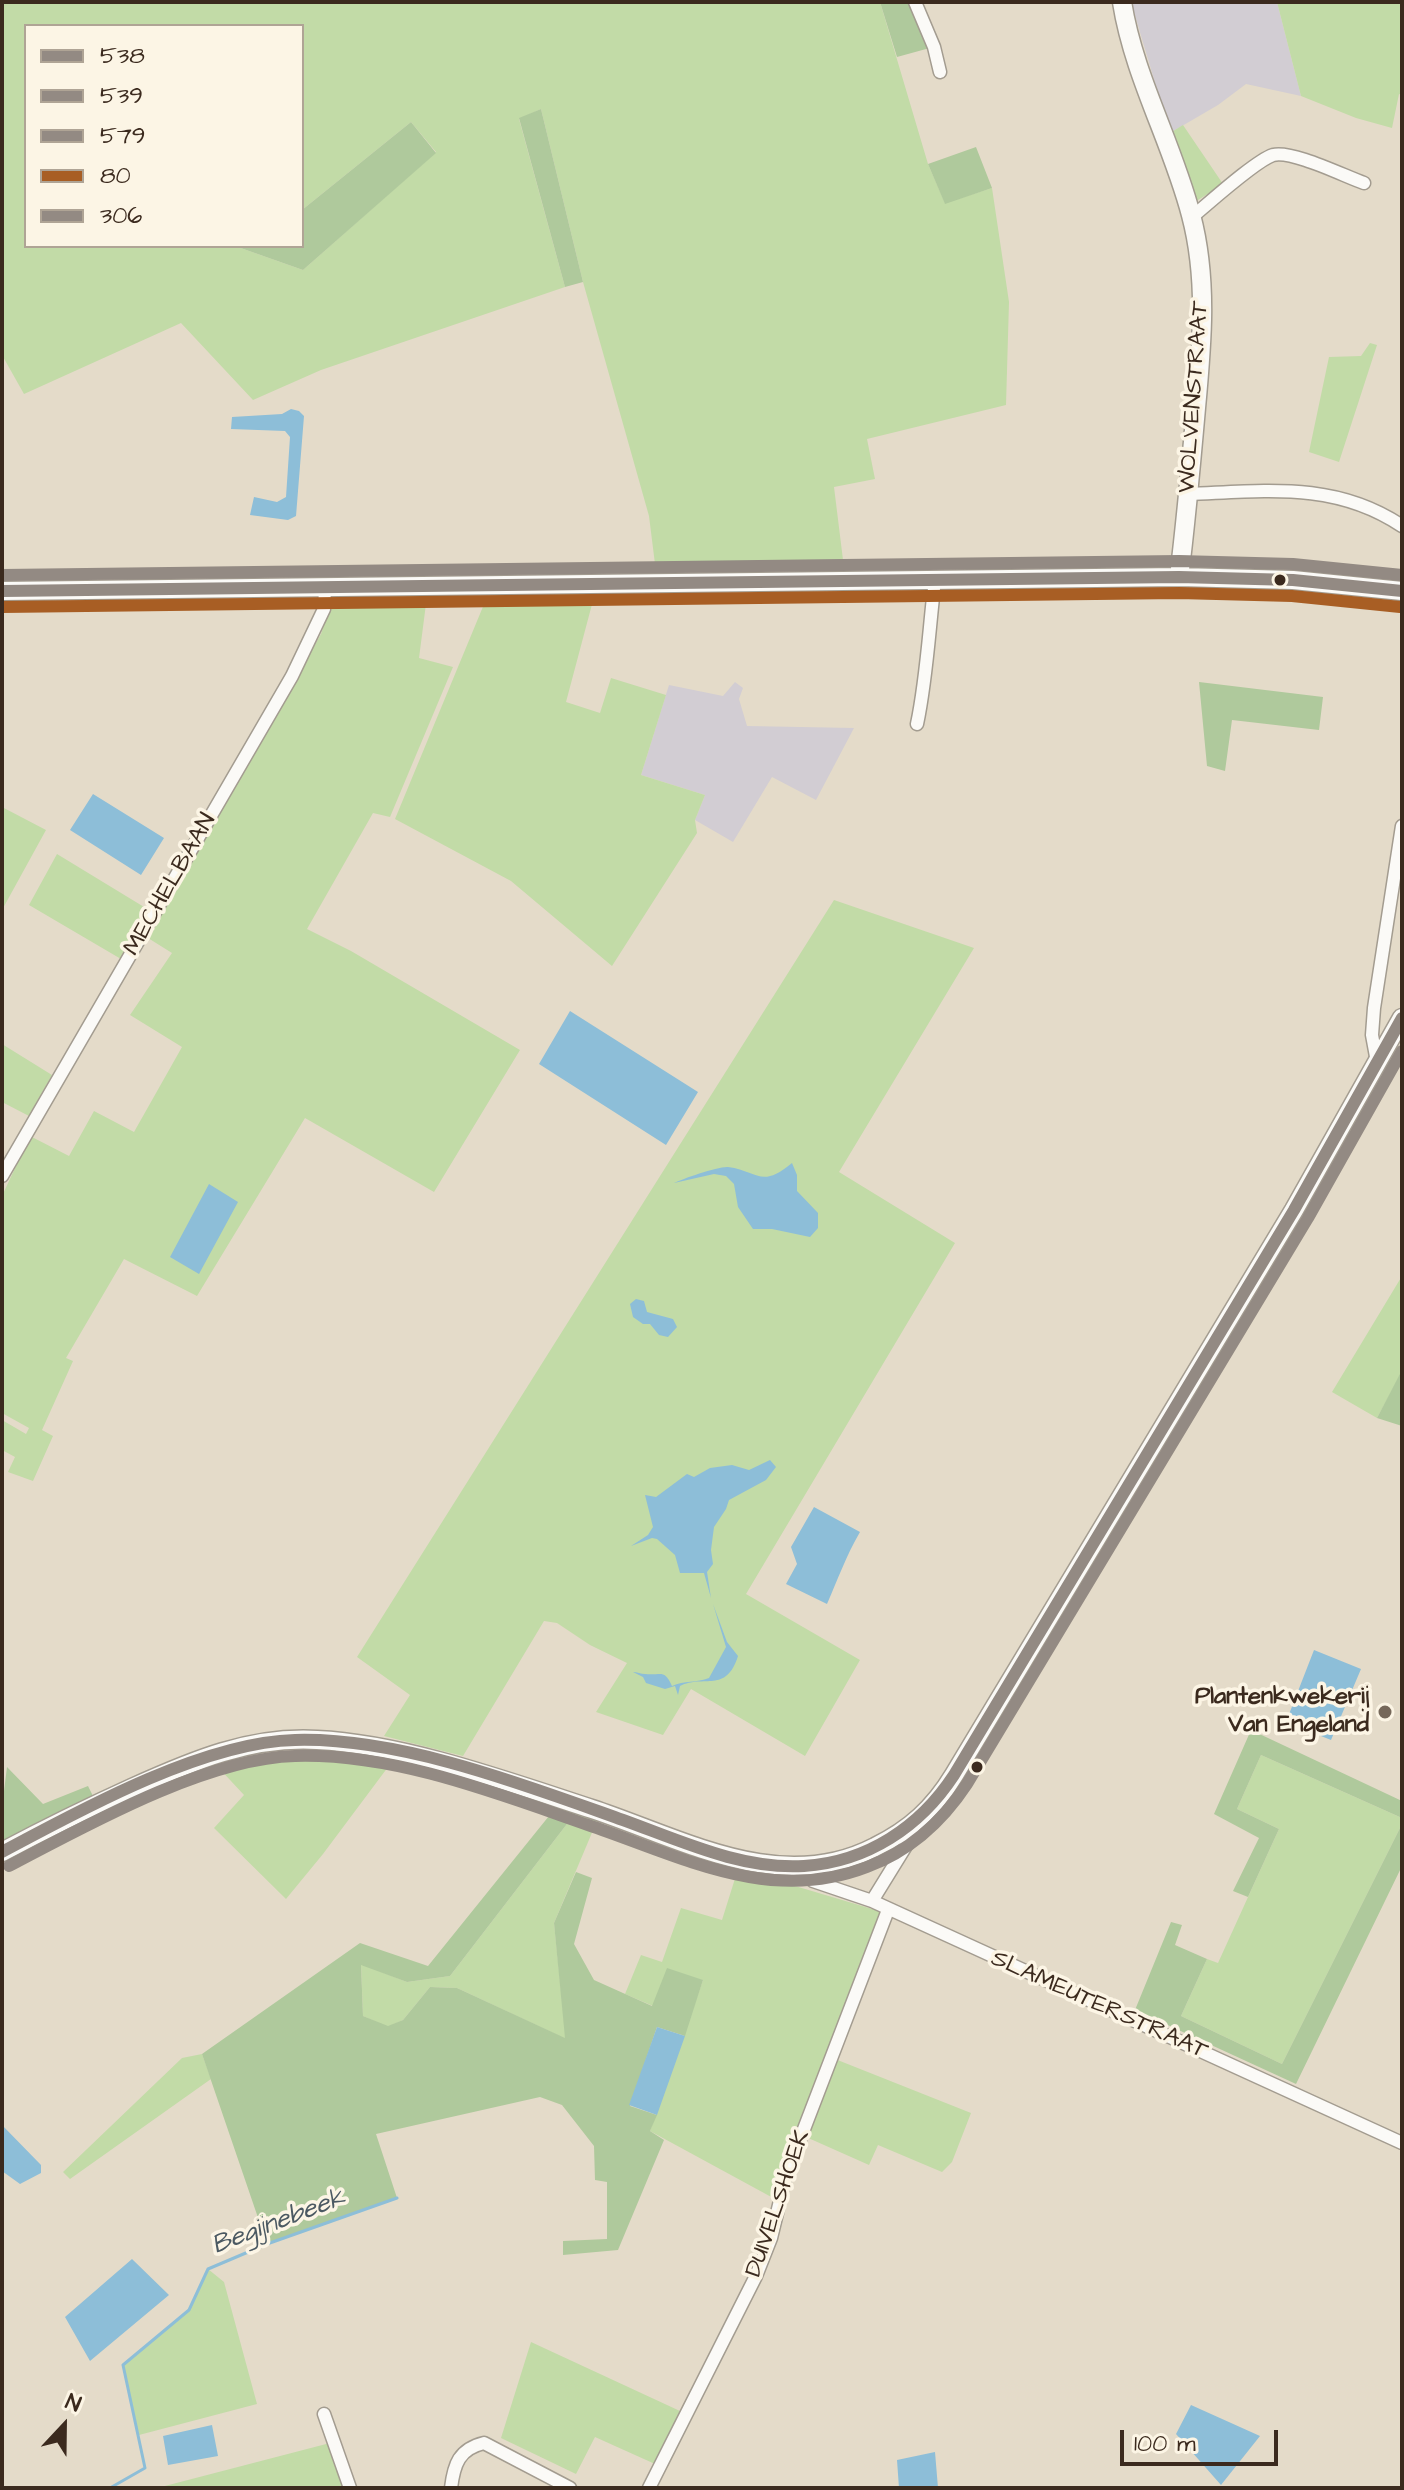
<!DOCTYPE html>
<style>
body{margin:0}
#map{position:relative;width:1404px;height:2490px;overflow:hidden;background:#e4dbc9;font-family:"Architects Daughter",sans-serif}
canvas{display:block}
.frame{position:absolute;inset:0;border:4px solid #3b2a1e;pointer-events:none}
.legend{position:absolute;left:24px;top:24px;width:280px;height:224px;box-sizing:border-box;background:#fcf5e5;border:2px solid #afa495;margin:0;padding:10px 14px;list-style:none;font-size:24px;color:#3b2a1e}
.legend li{display:flex;align-items:center;gap:16px;height:40px}
.legend b{width:40px;border:2px solid #afa495}
.north{position:absolute;left:24px;top:2386px;width:80px;height:80px;-webkit-text-stroke:6px #fcf5e5;paint-order:stroke;rotate:22deg;font-size:22px;font-weight:700;line-height:32px;text-align:center;color:#3b2a1e}
.north::after{content:'';display:block;margin:auto;width:28px;height:36px;background:#3b2a1e;clip-path:polygon(50% 0,100% 100%,50% 72%,0 100%)}
.scale{position:absolute;left:1120px;top:2430px;width:158px;height:36px;box-sizing:border-box;border:4px solid #3b2a1e;border-top:0;padding-left:10px;font-size:24px;line-height:28px;white-space:nowrap;color:#3b2a1e;-webkit-text-stroke:6px #fcf5e5;paint-order:stroke}
</style>
<div id="map">
<canvas width="1404" height="2490"></canvas>
<div class="frame"></div>
<ul class="legend">
<li><b style="height:10px;background:#938a83"></b>538</li>
<li><b style="height:10px;background:#938a83"></b>539</li>
<li><b style="height:10px;background:#938a83"></b>579</li>
<li><b style="height:10px;background:#a85e24"></b>80</li>
<li><b style="height:10px;background:#938a83"></b>306</li>
</ul>
<div class="north">N</div>
<div class="scale">100 m</div>
</div>
<script>
const ctx = document.querySelector('canvas').getContext('2d');
ctx.lineJoin = 'round';
function fillPath(path, color) { ctx.fillStyle = color; ctx.fill(path, 'evenodd'); }
function strokePath(path, color, width, dash) { ctx.strokeStyle = color; ctx.lineWidth = width; ctx.lineCap = dash ? 'butt' : 'round'; ctx.setLineDash(dash || []); ctx.stroke(path); }
function write(font, color, halo, rows, align = 'center') {
  ctx.font = font + ' "Architects Daughter",sans-serif'; ctx.lineWidth = 7; ctx.setLineDash([]); ctx.textBaseline = 'middle'; ctx.strokeStyle = halo; ctx.fillStyle = color; for (const [text, x, y, turn = 0] of rows) {
    ctx.save(); ctx.translate(x, y); ctx.rotate((+turn || 0) * Math.PI / 180); ctx.textAlign = isNaN(turn) ? turn : align; if (halo) ctx.strokeText(text, 0, 0); ctx.fillText(text, 0, 0); ctx.restore();
  }
}
const industrial = new Path2D(`
 M1131 2H1277L1301 96 1246 84 1218 105 1170 133Z
 M735 682 743 688 739 699 747 726 854 728 816 800 772 777 733 842 695 820 705 795 641 775 669 685 723 696Z`);
const green = new Path2D(`
 M2 2H880L928 164 945 203 992 188 1009 302 1006 405 867 439 875 479 834 487 844 568 656 572 649 516 583 282 541 109 519 119 565 287 321 370 253 400 181 323 24 394 2 355ZM26 26H302V210L411 122 436 152 303 270 235 246H26Z
 M1277 2H1402V95L1399 94 1392 128 1356 118 1301 96Z
 M1183 125 1223 184 1195 202 1170 133Z
 M1370 343 1377 345 1339 462 1309 452 1329 357 1361 356Z
 M595 593 566 702 600 713 611 678 666 695 641 775 705 795 695 820 697 833 612 966 511 881 395 819 487 597Z
 M427 596 419 658 453 667 390 817 373 813 307 929 351 951 520 1050 434 1192 305 1118 197 1296 124 1259 66 1358 73 1361 42 1430 53 1436 33 1481 8 1472 15 1457 2 1450V1420L26 1434 29 1428 2 1413V1196L30 1136 69 1156 94 1111 134 1132 182 1047 130 1015 172 953 148 938 321 634 333 598Z
 M2 807 46 830 2 910Z
 M57 854 149 910 121 959 29 905Z
 M834 900 974 948 839 1172 955 1243 746 1594 860 1660 805 1756 691 1689 663 1735 596 1712 627 1663 590 1645 557 1623 544 1621 463 1756 384 1736 410 1695 357 1657Z
 M2 1044 52 1075 29 1116 2 1102Z
 M1402 1276V1372L1377 1418 1332 1392Z
 M309 1750 394 1759 323 1854 286 1899 214 1828 244 1795 217 1766Z
 M1261 1755 1402 1818V1824L1282 2064 1181 2016 1207 1959 1218 1963 1279 1829 1237 1809Z
 M580 1807 599 1816 554 1923 566 2039 457 1988 430 1987 403 2020 388 2027 363 2016 361 1964 407 1982 450 1976Z
 M738 1869 879 1911 880 1918 775 2199 650 2131 703 1980 653 2006 625 1994 641 1955 662 1962 681 1908 722 1920Z
 M202 2054 211 2079 70 2179 63 2172 182 2058Z
 M835 2059 971 2113 952 2162 942 2172 878 2145 869 2165 806 2137Z
 M208 2269 224 2282 257 2404 139 2435 123 2365 189 2310Z
 M531 2342 680 2411 655 2464 595 2437 576 2474 501 2438Z
 M330 2443 346 2488 161 2487Z`);
const forest = new Path2D(`
 M880 2H920L937 46 897 57Z
 M541 109 583 282 565 287 519 118Z
 M411 122 436 153 303 270 235 246H302V210Z
 M976 147 992 188 945 204 928 164Z
 M1199 682 1323 697 1319 730 1232 720 1225 771 1207 766Z
 M1402 1370V1426L1377 1418Z
 M1251 1730 1402 1801V1818L1261 1755 1237 1809 1279 1829 1248 1897 1233 1891 1259 1838 1214 1814Z
 M423 1760 580 1807 450 1976 407 1982 361 1965 363 2016 388 2026 403 2020 430 1987 457 1988 565 2038 554 1923 576 1872 592 1878 574 1944 594 1980 652 2006 667 1968 703 1980 685 2036 657 2027 630 2106 657 2115 650 2131 664 2140 618 2250 563 2255V2241L607 2239V2182L595 2180 594 2146 562 2105 540 2097 376 2134 397 2198 267 2244 202 2054 360 1943 428 1966 553 1811 419 1771Z
 M7 1767 43 1804 88 1786 93 1796 2 1847V1807Z
 M1402 1824V1866L1296 2084 1135 2010 1171 1922 1182 1925 1175 1945 1207 1959 1181 2016 1282 2064Z`);
const water = new Path2D(`
 M291 409 299 411 304 416 296 516 288 520 250 515 254 497 277 502 286 497 290 437 285 431 231 429 232 417 282 414Z
 M93 794 164 838 141 875 70 830Z
 M570 1011 698 1092 666 1145 539 1064Z
 M792 1163 797 1175V1191L818 1213V1228L810 1237 772 1229H753L738 1207 734 1184 726 1176 714 1174 674 1183C682 1179 719 1166 728 1167 758 1171 761 1189 792 1163Z
 M209 1184 238 1202 199 1274 170 1257Z
 M636 1299 644 1301 647 1312 673 1319 677 1327 668 1337 659 1335 650 1324H643L633 1317 630 1304Z
 M770 1460 776 1467 766 1480 729 1500 726 1509 714 1527 711 1550 713 1564 707 1572 711 1598 704 1573H680L675 1555 657 1539 652 1538 631 1546 648 1535 653 1527 645 1495 656 1497 687 1474 694 1477 710 1468 732 1465 749 1470Z
 M814 1507 860 1532C846 1556 838 1579 827 1604L786 1584 797 1564 791 1547Z
 M713 1604 727 1642 738 1656C726 1694 704 1674 680 1686L678 1695 675 1686 665 1689 646 1683 643 1677 633 1672C637 1672 641 1674 645 1674 661 1676 664 1668 672 1686 684 1680 697 1683 709 1678L726 1647Z
 M1314 1650 1361 1669 1331 1740 1286 1722Z
 M657 2027 685 2036 657 2115 629 2105Z
 M2 2125 41 2165V2173L20 2184 2 2171Z
 M132 2259 169 2295 90 2361 65 2317Z
 M1191 2405 1260 2436 1221 2485 1176 2434Z
 M212 2425 218 2456 168 2465 163 2436Z
 M935 2452 938 2488H899L897 2460Z`);
const stream = new Path2D(`
 M110 2488 145 2468 123 2365 189 2310 208 2269 267 2244 397 2198`);
const street = new Path2D(`
 M915 2 934 47 940 72
 M1192 217C1208 204 1255 161 1273 155 1292 150 1344 176 1364 183
 M1189 494C1265 491 1335 481 1402 526
 M917 724C927 677 929 628 935 580
 M1377 1062 1372 1035 1374 1008 1402 826
 M2 1176 292 676 324 609 325 589
 M798 1867 813 1881 872 1901 1402 2143
 M872 1901 909 1841 914 1824
 M324 2414 350 2488
 M451 2488C454 2464 459 2449 484 2443L570 2488
 M649 2488 756 2276 771 2238 786 2176 888 1910`);
const secondary = new Path2D(`
 M1122 2C1134 77 1172 142 1191 215 1208 279 1202 344 1196 408 1191 465 1186 521 1179 577
 M2 591 1179 577 1293 580 1402 591
 M2 1852C45 1829 88 1808 132 1788 192 1761 250 1736 317 1740 404 1744 509 1782 592 1809 683 1839 780 1896 875 1847 910 1830 934 1808 954 1775L1294 1210 1402 1018`);
const bus1 = new Path2D(`
 M2 1852C82 1809 204 1742 295 1740 400 1737 525 1785 623 1820 681 1841 742 1870 804 1866 867 1862 920 1827 954 1775L1294 1210 1402 1018`);
const bus2 = new Path2D(`
 M9 1866C87 1825 207 1758 295 1756 394 1753 496 1793 588 1825 680 1856 769 1905 867 1867 910 1851 942 1822 967 1784L1308 1218 1402 1051`);
const bus3 = new Path2D(`
 M2 591 1179 577 1293 580 1402 591`);
const bus4 = new Path2D(`
 M2 607 1179 593 1292 596 1400 607`);
const bus5 = new Path2D(`
 M2 575 1179 561 1293 564 1402 575`);
const markers = [
 [1280,580,7,"#3b2a1e"],
 [1385,1712,8,"#76685a"],
 [977,1767,7,"#3b2a1e"]
];
const streetNames = [
 ["WOLVENSTRAAT",1195,397,-86],
 ["MECHELBAAN",171,885,-60],
 ["SLAMEUTERSTRAAT",1099,2006,24],
 ["DUIVELSHOEK",779,2204,-71]
];
const poiNames = [
 ["Plantenkwekerij",1369,1698],
 ["Van Engeland",1369,1726]
];
const waterNames = [
 ["Begijnebeek",279,2223,-21]
];
fillPath(industrial, '#d2cdd3');
fillPath(green, '#c2dba7');
fillPath(forest, '#afc99c');
fillPath(water, '#8dbed8');
strokePath(stream, '#8dbed8', 3);
strokePath(street, '#a39c90', 15);
strokePath(secondary, '#a39c90', 21);
strokePath(street, '#fbfaf7', 12);
strokePath(secondary, '#fbfaf7', 18);
strokePath(bus1, '#938a83', 12);
strokePath(bus2, '#938a83', 12);
strokePath(bus3, '#938a83', 12);
strokePath(bus4, '#a85e24', 12);
strokePath(bus5, '#938a83', 12);
for (const [x, y, r, color] of markers) { const dot = new Path2D(); dot.arc(x, y, r, 0, 2 * Math.PI); ctx.fillStyle = color; ctx.fill(dot); strokePath(dot, '#fcf5e5', 3); }
write('24px', '#3b2a1e', '#fcf5e5', streetNames);
write('bold 24px', '#3b2a1e', '#fcf5e5', poiNames, 'right');
write('italic 26px', '#4b5962', '#fcf5e5', waterNames);
</script>
